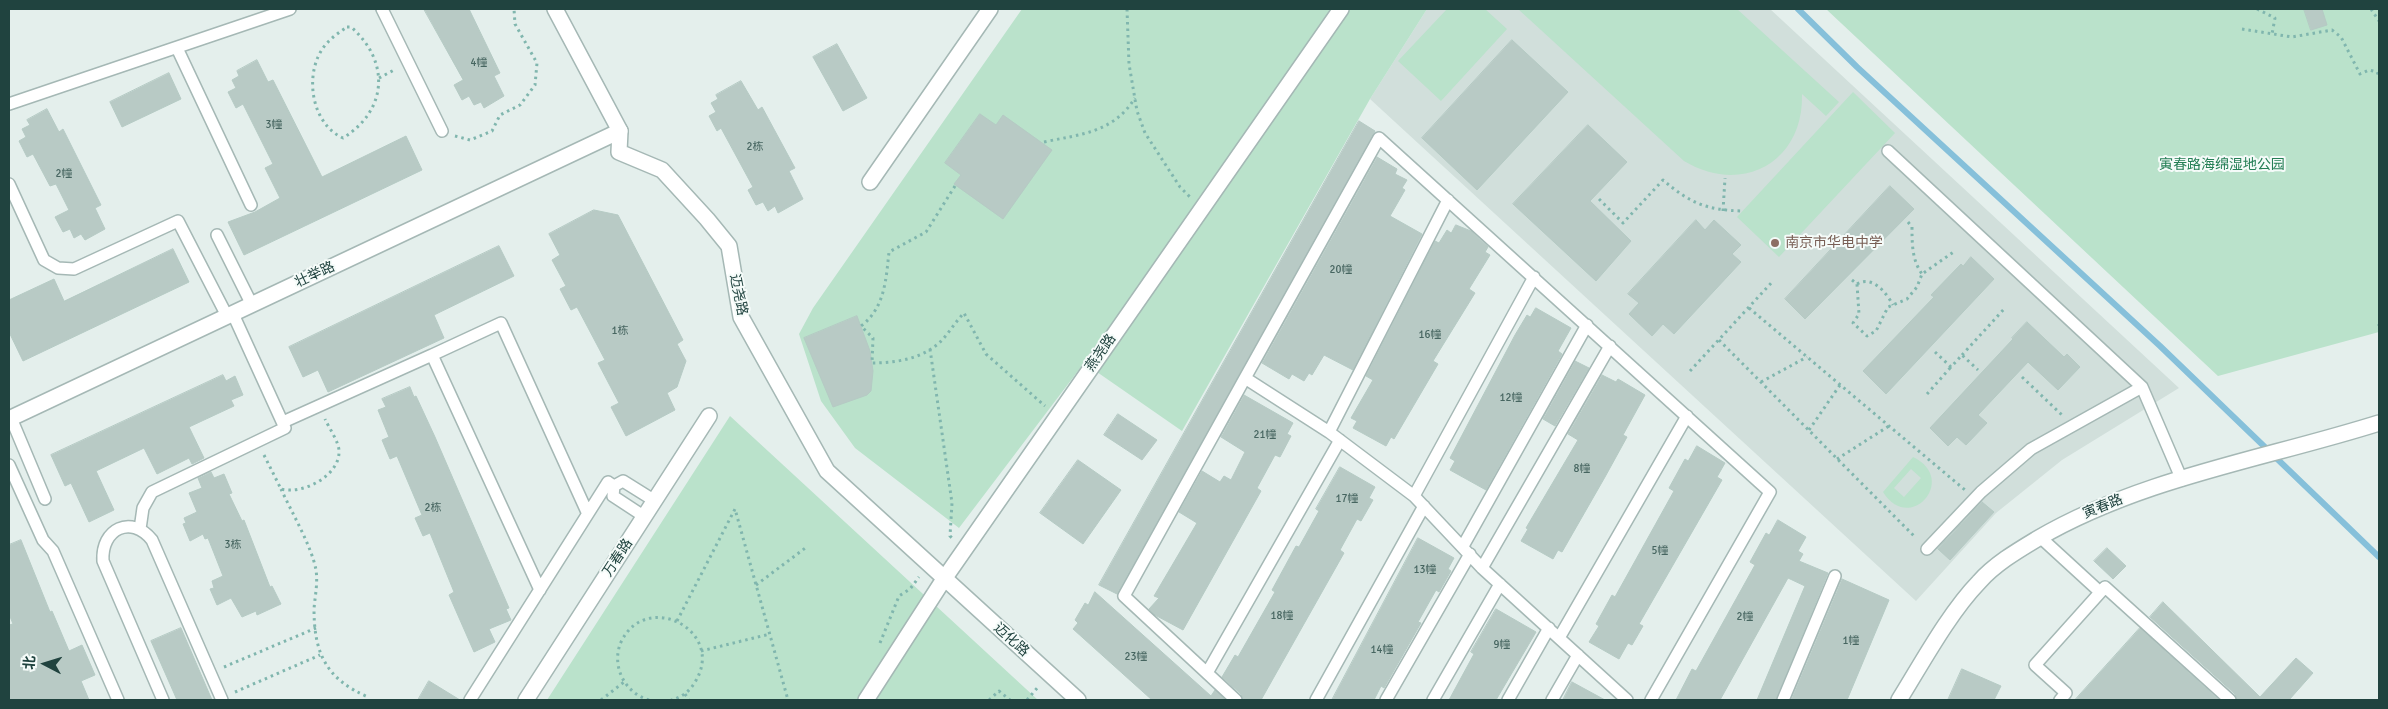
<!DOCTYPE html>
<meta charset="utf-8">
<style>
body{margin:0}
#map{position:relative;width:2388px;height:709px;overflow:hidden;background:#e4efec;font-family:Signika,"Noto Sans SC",sans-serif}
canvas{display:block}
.frame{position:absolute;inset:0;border:10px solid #20433f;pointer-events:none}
.north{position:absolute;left:20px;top:639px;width:50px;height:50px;-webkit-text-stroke:4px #f5fbf9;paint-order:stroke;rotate:275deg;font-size:14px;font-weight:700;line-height:20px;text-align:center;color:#20433f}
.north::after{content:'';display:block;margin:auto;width:18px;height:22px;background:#20433f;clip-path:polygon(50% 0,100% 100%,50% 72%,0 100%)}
</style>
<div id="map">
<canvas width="2388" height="709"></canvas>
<div class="frame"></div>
<div class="north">北</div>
</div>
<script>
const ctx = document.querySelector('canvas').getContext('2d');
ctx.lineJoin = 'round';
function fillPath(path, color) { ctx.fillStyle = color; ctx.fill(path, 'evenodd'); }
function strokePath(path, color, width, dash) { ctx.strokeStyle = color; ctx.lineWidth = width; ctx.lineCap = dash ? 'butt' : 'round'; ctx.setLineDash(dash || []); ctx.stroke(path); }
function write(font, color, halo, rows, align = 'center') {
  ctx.font = font + ' Signika,"Noto Sans SC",sans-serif'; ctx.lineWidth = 4; ctx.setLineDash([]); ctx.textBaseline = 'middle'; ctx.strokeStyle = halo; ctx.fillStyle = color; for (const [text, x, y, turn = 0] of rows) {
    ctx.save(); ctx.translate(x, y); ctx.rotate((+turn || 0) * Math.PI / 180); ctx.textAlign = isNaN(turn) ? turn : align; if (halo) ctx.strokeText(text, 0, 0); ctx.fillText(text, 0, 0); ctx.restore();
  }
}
const built = new Path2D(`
 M1427 9H1770L2179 388 2062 460 1996 513 1916 601 1370 99Z`);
const green = new Path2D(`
 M1022 9H1427L1370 99 1182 431 1084 363 959 528 855 448 821 401 799 334 813 308Z
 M1447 9H1485L1507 29 1441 101 1398 61Z
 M1518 9H1737L1839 102 1826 116 1802 94C1804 162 1742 196 1684 161Z
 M1826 9H2379V332L2218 376Z
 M1853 92 1895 133 1779 257 1737 217Z
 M730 416 1038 700H547Z
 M1913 457C1959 479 1910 535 1883 492ZM1911 469 1921 478 1904 497 1894 488Z`);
const stream = new Path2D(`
 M1798 9 1857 67 2160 346 2379 557`);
const building = new Path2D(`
 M424 9H469L500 73 494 76 504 96 484 108 481 102 474 105 469 96 462 100 454 85 463 80Z
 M2304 9H2322L2327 25 2311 30Z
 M1512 40 1568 92 1477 190 1422 138Z
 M837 44 867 98 843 111 813 57Z
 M257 60 268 82 273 80 322 177 406 136 422 170 244 255 228 222 255 212 280 198 265 168 273 164 243 104 236 108 228 92 236 88 232 80 239 76 237 71Z
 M169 73 181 99 122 127 110 102Z
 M741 81 758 110 762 107 795 168 789 171 803 199 778 213 775 206 768 211 763 202 756 205 748 190 753 187 721 128 717 131 709 116 716 112 711 103 718 99 716 95Z
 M47 109 59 132 63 129 101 205 95 208 105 229 85 240 81 234 74 238 70 229 63 232 55 217 69 210 56 184 50 186 33 154 27 157 19 141 26 137 22 129 30 125 27 120Z
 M980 114 996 125 1003 115 1052 150 1003 219 954 184 961 175 945 163Z
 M1359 121 1375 131 1117 594 1099 585Z
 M1588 125 1627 162 1590 201 1631 241 1596 281 1513 204Z
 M1377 157 1397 169 1395 174 1407 180 1402 188 1405 190 1390 216 1422 234 1353 370 1324 355 1312 375 1309 373 1304 381 1292 374 1289 379 1262 363Z
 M1890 186 1914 209 1805 319 1785 299Z
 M594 210 618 215 683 340 677 344 686 361 677 387 667 393 675 410 626 436 611 407 619 403 598 363 605 360 577 307 571 310 560 289 566 286 552 260 560 255 549 234Z
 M1696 220 1705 230 1714 220 1741 245 1732 254 1741 262 1674 334 1663 324 1652 336 1629 314 1639 303 1628 294Z
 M1456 225 1471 231 1488 247 1485 252 1490 255 1469 289 1475 293 1433 361 1438 364 1394 439 1391 437 1386 446 1353 428 1357 421 1351 418 1373 380 1366 376 1435 241 1439 243 1447 230 1451 233Z
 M499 246 514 276 434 315 444 338 328 392 318 370 303 377 289 347Z
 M173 249 189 282 23 361 9 332V300L54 279 64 301Z
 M1971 257 1994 279 1886 394 1863 371 1934 297 1931 295 1961 264 1963 266Z
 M1536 308 1571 328 1558 351 1562 354 1486 490 1450 470 1455 461 1450 458 1515 335 1527 315 1530 317Z
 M857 316 870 351 873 371 871 391 867 395 833 407 804 338Z
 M2027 322 2064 357 2067 354 2080 367 2058 390 2028 362 1978 415 1987 423 1966 445 1957 437 1948 446 1930 428 2013 339 2012 338Z
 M1575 361 1589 368 1555 426 1543 419Z
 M223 375 226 381 235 376 243 395 231 400 234 406 189 427 204 458 192 464 189 458 157 474 144 448 96 471 114 510 89 522 71 483 65 486 51 455Z
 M1602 375 1616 382 1618 379 1645 395 1623 435 1627 437 1605 477 1562 552 1558 550 1553 559 1521 541 1528 529 1526 528 1578 440 1568 434Z
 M410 387 414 397 416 396 435 437 509 608 506 609 511 620 489 629 495 642 474 652 449 595 454 592 430 533 423 536 415 518 422 515 397 456 390 459 382 440 389 437 378 410 386 407 382 399Z
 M1244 395 1293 423 1287 434 1291 436 1280 457 1275 455 1257 488 1261 491 1183 630 1155 615 1149 609 1159 598 1154 596 1197 523 1179 512 1202 471 1220 482 1224 476 1231 480 1245 452 1221 437Z
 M1118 414 1157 440 1142 460 1104 435Z
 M1697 446 1725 463 1717 477 1722 480 1639 624 1643 626 1632 645 1628 643 1619 659 1589 642 1599 626 1596 624 1612 595 1615 597 1674 491 1669 488 1685 459 1688 461Z
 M1078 460 1121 490 1083 544 1040 513Z
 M1340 467 1375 487 1369 498 1373 500 1361 521 1357 519 1340 550 1344 553 1261 700H1243L1241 694 1222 677 1235 655 1238 657 1275 592 1272 590 1296 546 1299 547 1319 511 1316 509Z
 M211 472 214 478 224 474 232 493 229 494 242 521 244 520 270 587 272 586 281 604 257 615 256 611 242 617 231 598 217 605 210 589 214 588 212 581 223 576 208 538 205 539 203 534 190 541 183 524 186 523 184 518 197 512 189 493 202 488 198 478Z
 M1982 502 1994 512 1950 560 1938 549Z
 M1778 520 1806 537 1798 551 1803 554 1799 561 1828 573 1776 700H1757L1805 586 1788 578 1720 700H1676L1692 669 1696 671 1755 565 1750 562 1766 533 1769 535Z
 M1418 538 1454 558 1448 569 1451 571 1439 592 1436 590 1418 622 1421 623 1384 688 1381 686 1374 700H1332Z
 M21 540 50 612 52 611 69 651 82 645 95 675 81 681 89 700H9V625L13 624 9 614V545Z
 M2107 548 2126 566 2113 579 2094 561Z
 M1842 579 1889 600 1847 700H1791Z
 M1095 592 1211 696 1215 690 1225 700H1152L1073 629 1078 623 1075 620 1085 603 1088 605Z
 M2163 602 2260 697 2296 658 2313 673 2289 700H2237L2235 694 2150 617Z
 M1496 609 1536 632 1496 700H1449L1474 654 1471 652Z
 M181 628 212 700H177L151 641Z
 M2140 628 2219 700H2075Z
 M1962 669 2001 686 1994 700H1948Z
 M429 681 460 700H418Z
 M1572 682 1605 700H1563Z`);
const path = new Path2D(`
 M1127 9 1129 64 1137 111 1145 133 1180 187 1190 197
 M2257 9 2275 18 2272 34
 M2371 9 2379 21
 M347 27H351C390 61 388 110 343 138 314 125 306 84 318 57 324 43 335 35 347 27Z
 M2242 29 2292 37 2332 30 2341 37 2360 74 2369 70 2377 72 2379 76
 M379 78 396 69
 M455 136 470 140 492 131 500 115 520 105 535 85 537 63 515 24 514 9
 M1044 142C1081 134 1113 133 1135 98
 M955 186 926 232 889 252C886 279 885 308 861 326L873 338 872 363C895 363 921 359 939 343 948 335 955 322 964 313L986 354 1045 406
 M1599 199 1623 223 1663 180C1690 203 1706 210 1742 211
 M1723 211 1725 178
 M1908 222 1912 227C1912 244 1912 260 1922 274
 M1852 280 1857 284 1859 314 1853 323 1867 336 1876 331 1888 307 1907 299 1917 287 1922 274 1955 251
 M1857 284C1872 275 1886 292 1893 305
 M1749 308 1965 490
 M2379 324V326
 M1719 340 1916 538
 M930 349 952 503 950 536 952 538
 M1935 352 1951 367 1962 355 1978 370
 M1962 355 2005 308
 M1690 371 1773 281
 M2022 377 2062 415
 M1761 382 1807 357
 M1927 394 1951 367
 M1809 430 1840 385
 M264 455 281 489C302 495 340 476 339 451 339 442 329 428 325 419
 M1837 459 1889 426
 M281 489C291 511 312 547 316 570 318 583 315 596 314 609 314 653 326 679 368 697
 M756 585 808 546
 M677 621 735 509 788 700
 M880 643 899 596 910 589 919 577
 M701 651 770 634
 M224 667 316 628
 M235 692 320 655
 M685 694 689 700
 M601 700 624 682
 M649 700C624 693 611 665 621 642 646 589 727 631 695 682 690 691 681 698 671 700
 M989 700 999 691 1010 700
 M1027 700 1038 687`);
const service = new Path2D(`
 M382 9 442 131
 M177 48 251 205
 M9 104 290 9
 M1888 151 2142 387 2182 480
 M9 184 44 260 58 268 74 269 178 221 227 316
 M217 235 252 305
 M11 418 45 499
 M283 422 432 355
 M1329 432 1448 200
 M9 465 43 540 53 551 118 700
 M614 486 623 481 655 501
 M1414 496 1534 277
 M140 529 143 508 152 492 285 428 233 314
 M2040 537 2100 592
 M1463 546 1587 325
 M1927 549 1981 492 2031 449 2142 387
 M1482 568 1610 346
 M540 590 432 355 501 323 587 512
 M1559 638 1687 416
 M1207 673 1340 440
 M163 700 103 561C101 529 131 514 152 540L222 700
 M470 700 608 482 614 486 613 496 645 517
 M1236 700 1124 596 1245 378
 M1316 700 1424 506
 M1386 700 1470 554
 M1433 700 1500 584
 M1508 700 1549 628
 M1552 700 1578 655
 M1627 700 1482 568 1414 496 1329 432 1245 378 1379 138 1770 492 1651 700
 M1783 700 1835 576
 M2060 700 2066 693 2035 665 2105 587 2230 700`);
const minor = new Path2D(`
 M870 182 990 9
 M9 419 620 131
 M526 700 709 416
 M866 700 944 579 1341 9`);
const tertiary = new Path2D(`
 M555 9 620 131 619 152 662 170 707 219 729 246 741 317 827 471 1078 700
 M1899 700C1922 663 1949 613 1979 582 1995 564 2017 551 2037 539 2141 478 2265 459 2379 423`);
const markers = [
 [1775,243,5,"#8d6e63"]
];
const numberNames = [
 ["4幢",479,63],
 ["3幢",274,125],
 ["2栋",755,147],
 ["2幢",64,174],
 ["20幢",1341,270],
 ["1栋",620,331],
 ["16幢",1430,335],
 ["12幢",1511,398],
 ["21幢",1265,435],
 ["8幢",1582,469],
 ["17幢",1347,499],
 ["2栋",433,508],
 ["3栋",233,545],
 ["5幢",1660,551],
 ["13幢",1425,570],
 ["18幢",1282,616],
 ["2幢",1745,617],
 ["1幢",1851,641],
 ["9幢",1502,645],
 ["14幢",1382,650],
 ["23幢",1136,657]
];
const parkNames = [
 ["寅春路海绵湿地公园",2222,165]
];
const educationNames = [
 ["南京市华电中学",1785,243]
];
const streetNames = [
 ["壮举路",315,275,-25],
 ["迈尧路",738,295,79],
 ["燕尧路",1101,353,-55],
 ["寅春路",2103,507,-22],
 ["万春路",618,558,-57],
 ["迈化路",1011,640,42]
];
fillPath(built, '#d1dfdb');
fillPath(green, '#bae2cb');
strokePath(stream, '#86c0da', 6);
fillPath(building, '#b8cac5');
strokePath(building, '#b5cac4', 1);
strokePath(service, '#a5b8b5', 14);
strokePath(minor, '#a5b8b5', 18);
strokePath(tertiary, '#a5b8b5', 18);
strokePath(path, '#80b6ae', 3, [2.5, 4]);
strokePath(service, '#fff', 11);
strokePath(minor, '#fff', 15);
strokePath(tertiary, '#fff', 15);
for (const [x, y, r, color] of markers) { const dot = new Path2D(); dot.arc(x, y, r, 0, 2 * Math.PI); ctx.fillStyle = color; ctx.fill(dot); strokePath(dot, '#f5fbf9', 2); }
write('11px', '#466560', null, numberNames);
write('14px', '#257f56', '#f5fbf9', parkNames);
write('14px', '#785e54', '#f5fbf9', educationNames, 'left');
write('14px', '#20433f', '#f5fbf9', streetNames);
</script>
